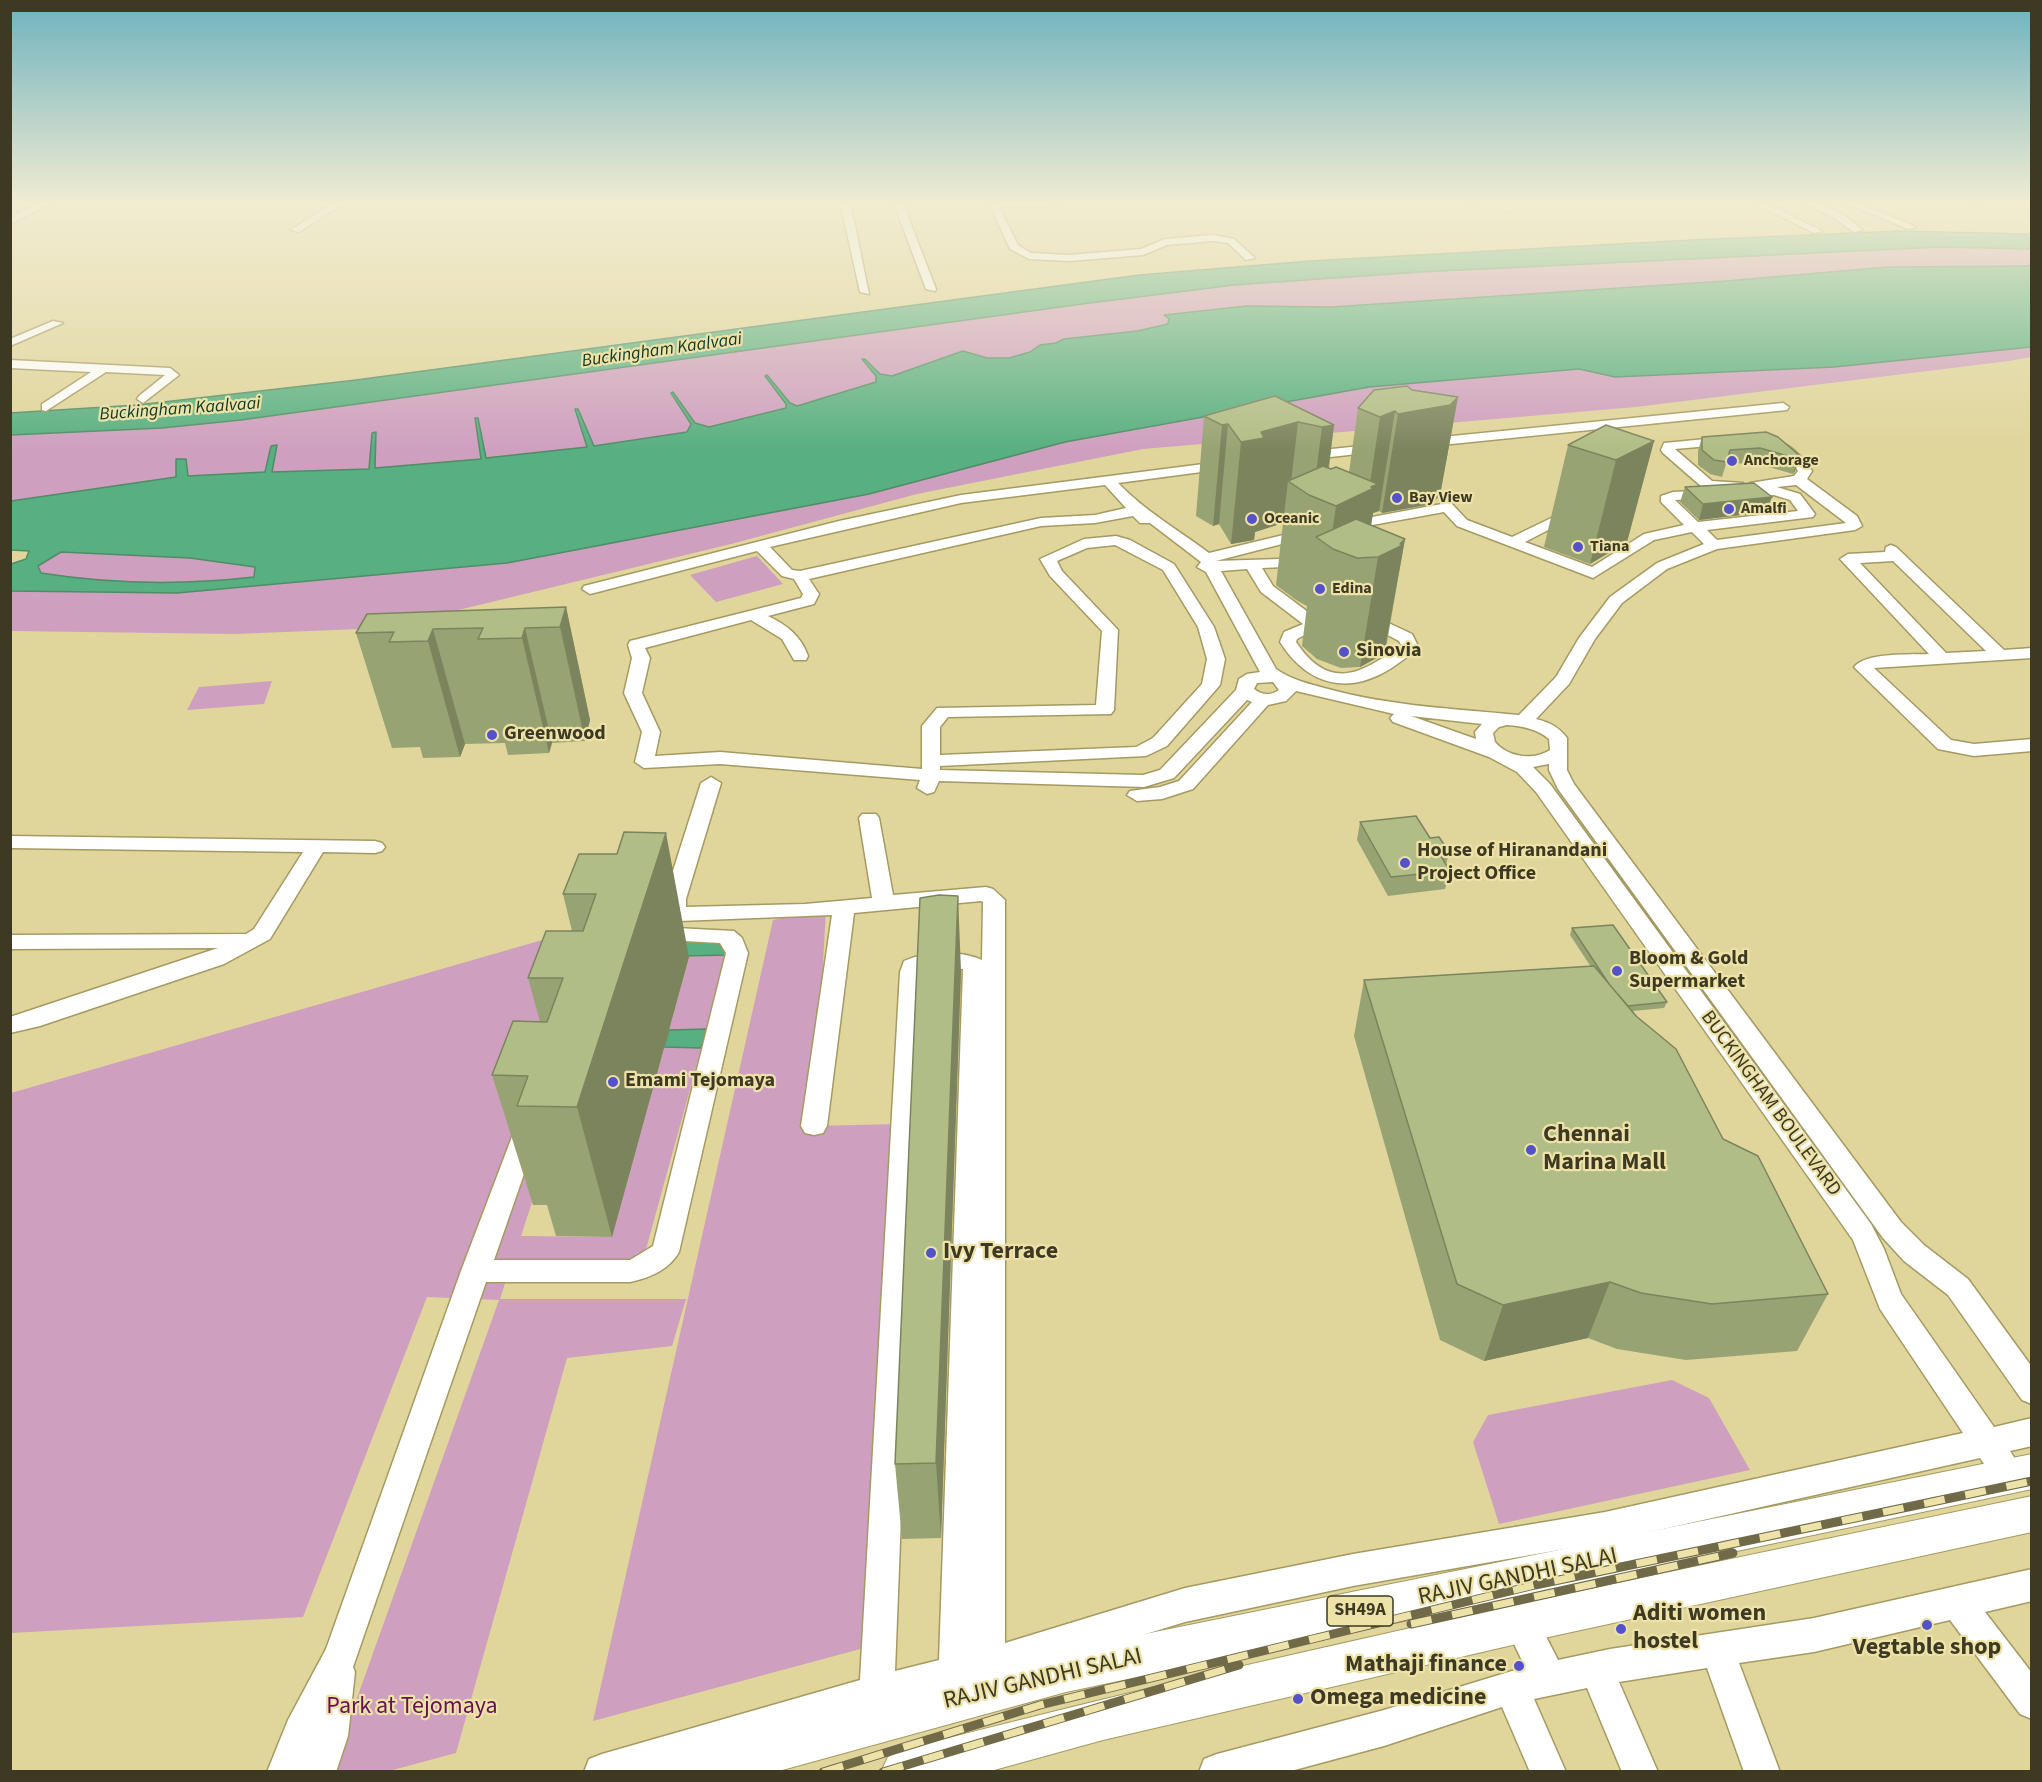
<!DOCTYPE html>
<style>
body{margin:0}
#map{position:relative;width:2042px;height:1782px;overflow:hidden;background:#e0d59b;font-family:"Source Sans 3",sans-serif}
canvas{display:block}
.frame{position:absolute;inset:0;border:12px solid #3e3922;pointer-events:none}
</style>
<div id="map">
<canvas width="2042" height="1782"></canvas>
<div class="frame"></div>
</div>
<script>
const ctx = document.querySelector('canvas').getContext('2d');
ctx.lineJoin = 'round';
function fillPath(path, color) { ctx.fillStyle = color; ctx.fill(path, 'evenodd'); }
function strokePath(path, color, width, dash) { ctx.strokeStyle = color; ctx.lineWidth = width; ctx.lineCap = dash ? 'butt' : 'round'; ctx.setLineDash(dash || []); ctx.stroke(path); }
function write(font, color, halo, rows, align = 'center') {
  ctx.font = font + ' "Source Sans 3",sans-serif'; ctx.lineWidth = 4.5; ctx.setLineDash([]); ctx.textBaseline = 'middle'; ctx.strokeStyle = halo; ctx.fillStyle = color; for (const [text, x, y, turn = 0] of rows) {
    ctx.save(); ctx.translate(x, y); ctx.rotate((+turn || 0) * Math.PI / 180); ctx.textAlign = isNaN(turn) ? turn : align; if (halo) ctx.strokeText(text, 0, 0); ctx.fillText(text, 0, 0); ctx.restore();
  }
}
const green = new Path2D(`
 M1939 247 2031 249V266L1888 267 1726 281 1332 308 1246 306 1205 312 1170 313 1169 324 1137 331 1064 339 1056 343 1040 345 1030 352 1009 358H987L963 351 892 376 880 374 866 359H862L876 376V382L797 406 790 403 765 376 786 404V408L709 427 695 424 674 393H671L692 424 687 432 594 446 578 409 575 410 588 447 485 458 477 418 482 459 375 468 376 433H372L370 469 272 472 276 446H271L265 472 188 476 177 459 176 477 11 501 10 435 162 428 241 420 1082 304 1234 285 1420 272Z
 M2031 347V357L2009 361 1636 407 1143 449 917 494 731 544 384 628 235 634 11 631V591L177 593 507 563 869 494 1065 442 1369 387 1579 368 1615 377 1834 367Z
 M61 552 190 558 255 566 254 577C184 585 110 584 40 573L38 566Z
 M757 556 783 584 716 602 690 575Z
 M272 681 264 704 187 710 199 687Z
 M826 909 814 1126 897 1124 864 1648 593 1721 773 920Z
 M570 932 557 1125 521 1236 611 1237 689 957 727 955 643 1260 512 1262 500 1299H686L672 1346 567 1358 456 1753 389 1771H331L499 1300 427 1297 303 1617 11 1633V1093Z
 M1672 1380 1709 1398 1750 1470 1499 1524 1473 1442 1488 1415Z`);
const water = new Path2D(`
 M1900 231 2031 234V249L1939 247 1420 272 1234 285 1082 304 241 420 162 428 11 435 10 413 137 405 356 380 1139 275 1310 261 1691 240Z
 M2031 266V347L1834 367 1615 377 1579 369 1369 387 1065 442 869 494 507 563 177 593 11 591V564L26 559 29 551 11 550V501L176 477V459H186L188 476 265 472 271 446 277 445 272 472 369 469 372 433 376 432 375 468 481 459 475 418H478L486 458 587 447 575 409H578L594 446 687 432 691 424 671 393 673 392 695 423 709 427 786 408V404L765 376 767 375 790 403 797 406 876 382V376L862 359H865L880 374 892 376 963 351 987 358H1009L1030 352 1040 345 1056 343 1064 339 1137 331 1168 324 1169 319 1164 315 1246 306 1332 307 1726 281 1888 267ZM61 552 190 558 255 567 254 577C184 585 110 584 41 573L38 566Z
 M620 934 729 939 727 955 650 957Z
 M707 1029 701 1048 664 1047 669 1030Z`);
const minor = new Path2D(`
 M44 201H56L10 224V217Z
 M336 201H347L299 232 291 230Z
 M840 201H850L869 294 860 292Z
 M893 201H902L936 289 935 291 926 289Z
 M988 201H1064L1060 205 999 207 1018 245 1031 253 1069 255 1141 249 1165 239 1213 235 1234 239 1255 258 1246 260 1228 243 1213 241 1167 245 1143 255 1069 261 1029 259 1010 249Z
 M1467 201H1476L1478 203 1473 206Z
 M1494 201H1504L1514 210 1506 212Z
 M1750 201H1762L1822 231 1814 233Z
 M1800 201C1822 201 1846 214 1862 230L1854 232 1831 216Z
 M1841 201H1854L1916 227 1908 229Z
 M1971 201H1981L1983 203 1978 206Z
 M53 321 63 323 10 346V339Z
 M10 360 170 368 179 375 143 403 137 399 139 396 165 375 106 372 46 411 42 410V404L91 372 10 368Z
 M1783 403 1789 407 1787 410 1422 447 1415 443 1422 439Z
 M1727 437 1732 438V444L1675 449 1712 481 1743 483V488H1749L1750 483 1794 476 1798 471 1793 463 1768 444 1775 440C1791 444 1803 458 1812 471L1807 479 1857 516 1862 526 1855 530 1717 549 1667 569 1622 603 1595 639 1569 684 1536 719C1549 722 1559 727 1567 738V770L1574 784 1901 1222 1924 1245 1968 1279 2032 1367V1404L2022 1400 1948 1295 1904 1261 1883 1238 1558 789 1549 770V764L1533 767 1550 784 1871 1224 1884 1249 1901 1294 1994 1427 2032 1418V1446L2010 1451 2026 1476 2021 1486 2010 1490 1999 1486 1980 1458 1605 1542 1353 1586 1185 1622 1005 1677 1000 1689 988 1694 976 1689 974 1685 877 1710 666 1772H584L589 1759 602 1754 860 1680 900 972 904 961C926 951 960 950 982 960L983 902 981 901 854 913 827 1126 823 1133 814 1135 805 1133 801 1126 832 915 679 921C665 917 664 913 664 899L701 783 711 777 721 783 686 899V907L805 904 872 898 859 818 862 814H876L879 818 893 895 986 887 993 889 1005 900V1643L1185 1588 1353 1554 1605 1512 1963 1433 1880 1309 1853 1240 1536 792 1517 772 1489 757 1393 722 1390 718 1394 714 1296 691 1286 701 1268 705 1193 789 1162 799 1137 801 1127 795 1130 791 1160 787 1179 781 1252 702 1247 700 1174 778 1144 787 939 781 934 792 927 794 917 788 920 780 720 764 644 768 635 762 642 732 624 693 632 658 628 645 630 641 801 598 803 594 794 579 782 576 757 551 590 594 582 589 584 586 839 521 961 495 1227 461 1234 465 1232 468 1118 483C1145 511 1177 529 1209 553L1308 529 1313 530 1315 533 1313 536 1216 561 1311 558 1314 561 1306 566 1262 568 1273 586 1316 618 1330 613 1338 618 1297 639 1296 642C1330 693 1363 673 1401 645L1399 641 1357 619 1355 616 1357 613 1363 611 1412 634 1418 646C1412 655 1401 661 1393 667 1349 696 1308 686 1280 642L1284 632 1303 624 1261 592 1247 569 1221 571 1276 669C1291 680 1310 684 1328 689 1390 706 1455 709 1519 715L1556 677 1579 638 1610 597 1657 563 1704 544 1692 532 1654 540 1593 578 1457 526 1444 512 1345 530 1340 529 1338 526 1340 523 1447 503 1452 504 1467 520 1512 537 1574 507 1579 508 1581 511 1579 514 1525 542 1592 567 1644 534 1684 525 1661 502V496L1673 492 1711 490 1702 487 1663 453 1661 450 1664 443ZM1105 485 1126 508 1095 515 1041 518 800 571 792 570 770 547 961 503ZM1796 485 1846 523 1717 540 1707 530 1813 517 1815 514 1800 494 1777 487ZM1774 495 1790 500 1798 511 1698 522 1675 500ZM1133 516 1140 523H1150L1201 562 1197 567 1206 572 1260 672 1247 674 1239 679 1236 690 1160 770 1143 775 940 770V766L1146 756 1167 746 1220 685 1225 659 1214 627 1174 564 1130 540 1116 536 1084 539 1040 559 1050 576 1102 631 1096 705 937 708 922 726V769L720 752 655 756 660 732 642 693 650 658 645 648 751 620 782 639 794 660H806L808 656C801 636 787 625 768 616L814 604 819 594 809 579 1041 526 1095 523ZM1115 545 1163 570 1198 627 1207 659 1202 684 1153 738 1136 747 940 755V727L948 717 1111 714 1114 710 1118 630 1062 571 1057 561 1087 548ZM1257 683 1273 682 1279 690C1271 696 1262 695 1254 689ZM1411 716 1482 724 1475 732 1476 739ZM1507 725C1523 726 1537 729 1549 739L1550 750C1533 761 1507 757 1495 742L1493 733 1499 727ZM942 968 963 969 939 1660 895 1671 922 972Z
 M1380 444 1385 445V451L1303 460 1296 456 1303 452Z
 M1891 545 1896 547 2004 650 2032 648V658L1874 668 1951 740 1974 744 2032 739V751L1974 756 1938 749 1854 667C1866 652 1910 655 1929 654L1840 559 1848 554 1885 552 1886 547ZM1893 561 1986 651 1946 653 1860 563Z
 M10 836 375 841 382 843 385 847 382 851 375 853 323 852 270 939 224 964 40 1026 10 1033V1017L218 948 10 949V935L246 934 254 929 303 852 10 848Z
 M657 927 734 931 742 938 748 953 679 1252C669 1270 649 1278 630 1282H486L353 1667 355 1672 348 1736 336 1772H267L288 1720 326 1649 461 1271 518 1121 527 1119 536 1121 540 1128 494 1260H630L653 1246 726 953 720 943 649 939 646 934 649 929Z
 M2032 1569V1601L1985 1612 2032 1673V1719L2020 1714 1950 1620 1814 1652 1739 1663 1780 1772H1744L1707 1668 1619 1682 1658 1772H1622L1587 1688 1534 1699 1566 1772H1530L1502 1707 1384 1746 1287 1772H1199L1204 1759 1217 1754 1384 1710 1525 1667 1504 1623 1509 1611 1521 1606 1533 1611 1558 1660 1610 1649 1814 1618Z`);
const major = new Path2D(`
 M2032 1454V1489L1066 1692 775 1772H671L678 1757 693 1750 1066 1650Z
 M2032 1496V1532L1521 1643 1103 1740 987 1772H881L888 1757 903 1750C1276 1652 1654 1575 2032 1496Z`);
const rail = new Path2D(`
 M1411 1624 1733 1553
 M823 1772 1040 1705 1535 1585 2032 1481
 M883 1772 1239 1665`);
const wall = new Path2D(`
 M1412 390 1458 397 1440 495 1432 504 1382 513 1379 511 1373 513 1371 525 1405 539 1386 648 1384 654 1360 667 1341 668 1317 659 1302 646 1307 606 1296 600 1276 585 1283 523 1255 532 1254 540 1231 544 1219 524 1213 526 1196 516 1204 416 1275 396 1334 425 1329 468 1349 472 1358 408Z
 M1702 437 1800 456 1795 471 1793 474 1755 463 1726 464 1722 477 1710 474 1698 465V451Z
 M1654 441 1627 542 1590 564 1544 547 1568 445Z
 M1685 487 1766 512 1699 520 1680 502Z
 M566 607 590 720 585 741 552 743 549 753 508 755 505 743 465 744 460 757 423 758 420 747 392 748 356 633Z
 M1360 822 1449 852 1446 865 1450 871 1445 889 1388 896 1357 840Z
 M579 854 689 957 612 1237 556 1236 547 1205H533L492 1075 540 1022 528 978 572 931 563 894Z
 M1572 928 1667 1002 1664 1008 1633 1011 1723 1139 1828 1294 1797 1351 1686 1360 1617 1349 1588 1338 1484 1361 1440 1340 1354 1036 1364 980 1591 967 1570 935Z
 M961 971 941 1538 902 1539 895 1464Z`);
const shadedWall = new Path2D(`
 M1458 397 1440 495 1432 504 1382 513 1398 414Z
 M1395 411 1379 511 1373 513 1366 557 1330 547 1336 506 1369 490 1380 417Z
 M1298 422 1291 482 1288 481 1283 523 1255 532 1254 540 1231 544 1241 442 1261 432Z
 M1228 424 1219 524 1213 526 1222 425Z
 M1334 425 1324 501 1313 496 1322 427Z
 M1654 441 1627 542 1590 564 1616 460Z
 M1800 456 1795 471 1793 474 1798 459Z
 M1772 497 1766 512 1699 520 1703 504Z
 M1405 539 1384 654 1360 667 1378 557 1400 544Z
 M566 607 590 720 585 741 560 627Z
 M525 628 552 743 549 753 522 638Z
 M433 629 465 744 460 757 428 641Z
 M666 833 689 957 612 1237 577 1107Z
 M958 896 961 971 941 1538 936 1463Z
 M1610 1282 1588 1338 1484 1361 1503 1305Z`);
const building = new Path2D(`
 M1407 386 1412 390 1458 397 1450 405 1398 414 1395 411 1380 417 1358 408 1374 390Z
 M1275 396 1334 425 1322 427 1298 422 1261 432 1264 438 1241 442 1228 424 1222 425 1204 416Z
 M1606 425 1654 441 1616 460 1568 445Z
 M1766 432 1778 437 1800 456 1798 459 1760 448 1730 450 1727 462 1714 460 1702 450V437Z
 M1323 466 1331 469 1336 467 1378 484 1371 487 1374 488 1336 506 1309 495 1288 481Z
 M1754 483 1772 497 1703 504 1685 487Z
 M1356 519 1405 539 1400 544 1403 545 1378 557 1357 558 1333 549 1316 537Z
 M566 607 560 627 525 628 522 638 478 639 483 628 433 629 428 641 389 642 394 632 356 633 367 614Z
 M1416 816 1430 838 1439 837 1449 852 1439 853 1450 871 1391 877 1360 822Z
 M624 832 666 833 577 1107 517 1106 528 1076 492 1075 513 1021 547 1022 563 978H528L546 931H583L596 894H563L579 854H617Z
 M939 895 958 896 936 1463 895 1464 920 898Z
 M1613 925 1667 1002 1628 1006 1609 984 1572 928Z
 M1594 966 1636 1016 1676 1049 1723 1139 1758 1156 1828 1294 1712 1304 1641 1293 1610 1282 1503 1305 1457 1284 1364 980Z`);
const markers = [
 [1732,461,6,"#5452c9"],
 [1397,498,6,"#5452c9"],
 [1729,509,6,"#5452c9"],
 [1252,519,6,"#5452c9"],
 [1578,547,6,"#5452c9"],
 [1320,589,6,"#5452c9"],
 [1344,652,6,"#5452c9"],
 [492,735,6,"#5452c9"],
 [1405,863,6,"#5452c9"],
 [1617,971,6,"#5452c9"],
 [613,1082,6,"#5452c9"],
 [1531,1150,6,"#5452c9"],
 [931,1253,6,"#5452c9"],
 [1927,1625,6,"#5452c9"],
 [1621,1629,6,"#5452c9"],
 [1519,1666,6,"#5452c9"],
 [1298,1699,6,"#5452c9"]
];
const farPoinames = [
 ["Anchorage",1744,461],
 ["Bay View",1409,498],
 ["Amalfi",1741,509],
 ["Oceanic",1264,519],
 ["Tiana",1590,547],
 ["Edina",1332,589]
];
const farWaternames = [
 ["Buckingham Kaalvaai",662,351,-8],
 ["Buckingham Kaalvaai",180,410,-4]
];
const shields = [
 [1360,1611,66]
];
const shieldNames = [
 ["SH49A",1360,1611]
];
const poiNames = [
 ["Sinovia",1356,652],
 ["Greenwood",504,735],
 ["House of Hiranandani",1417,852],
 ["Project Office",1417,875],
 ["Bloom & Gold",1629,960],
 ["Supermarket",1629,983],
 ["Emami Tejomaya",625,1082]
];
const streetNames = [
 ["BUCKINGHAM BOULEVARD",1770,1104,54]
];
const nearPoinames = [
 ["Chennai",1543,1136],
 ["Marina Mall",1543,1164],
 ["Ivy Terrace",943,1253],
 ["Aditi women",1633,1615],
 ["hostel",1633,1643],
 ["Vegtable shop",1927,1649,"center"],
 ["Mathaji finance",1507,1666,"right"],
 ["Omega medicine",1310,1699]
];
const nearStreetnames = [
 ["RAJIV GANDHI SALAI",1518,1578,-12],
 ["RAJIV GANDHI SALAI",1043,1680,-13]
];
const nearParknames = [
 ["Park at Tejomaya",412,1708]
];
fillPath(green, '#cf9fc0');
fillPath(water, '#58af81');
strokePath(water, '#508c64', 1.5);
strokePath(minor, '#a59a62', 3);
strokePath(major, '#a59a62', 2);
fillPath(minor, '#fff');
fillPath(major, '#fff');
strokePath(rail, '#716a48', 9);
strokePath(rail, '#ede2a8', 7, [21]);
fillPath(wall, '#98a373');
fillPath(shadedWall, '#7c845e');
fillPath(building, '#b1bd86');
strokePath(building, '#7c845e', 1.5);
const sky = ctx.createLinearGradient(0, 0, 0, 451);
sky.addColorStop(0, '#6eb2bf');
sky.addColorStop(0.45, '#f1ecd2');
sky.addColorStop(1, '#f1ecd200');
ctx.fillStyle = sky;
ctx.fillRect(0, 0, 2042, 451);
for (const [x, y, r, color] of markers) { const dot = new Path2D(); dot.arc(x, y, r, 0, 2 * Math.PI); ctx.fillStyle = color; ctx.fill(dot); strokePath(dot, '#ede2a8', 2); }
write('bold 16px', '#3e3922', '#ede2a8', farPoinames, 'left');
write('italic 18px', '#113824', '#ede2a8', farWaternames);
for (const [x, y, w] of shields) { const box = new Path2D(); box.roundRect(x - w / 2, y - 15, w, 30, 4.5); ctx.fillStyle = '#ede2a8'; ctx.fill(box); strokePath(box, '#3e3922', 1.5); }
write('bold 18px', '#3e3922', null, shieldNames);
write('bold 20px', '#3e3922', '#ede2a8', poiNames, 'left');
write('20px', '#3e3922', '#ede2a8', streetNames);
write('bold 24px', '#3e3922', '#ede2a8', nearPoinames, 'left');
write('24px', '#3e3922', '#ede2a8', nearStreetnames);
write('24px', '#671155', '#ede2a8', nearParknames);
</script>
